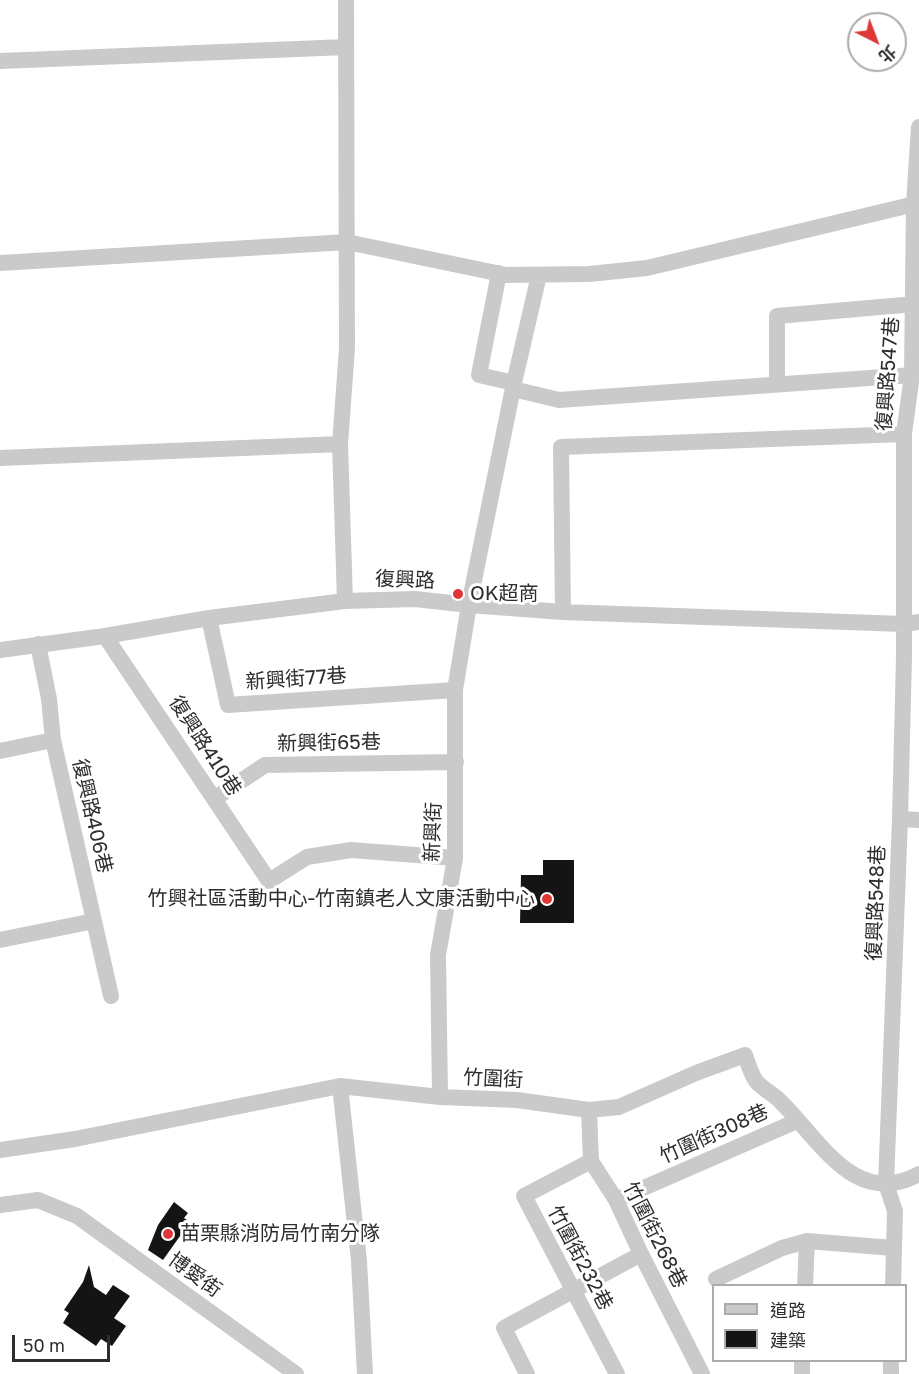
<!DOCTYPE html>
<meta charset="utf-8">
<style>
body{margin:0}
#map{position:relative;width:919px;height:1374px;overflow:hidden;background:#fff;font-family:"Golos Text","Noto Sans TC",sans-serif}
canvas{display:block}
.legend{position:absolute;left:712px;top:1284px;width:195px;height:78px;box-sizing:border-box;background:#fff;border:2px solid #ababab;margin:0;padding:8px 10px;list-style:none;font-size:18px;color:#2d2d2d}
.legend li{display:flex;align-items:center;gap:12px;height:30px}
.legend b{width:30px;border:2px solid #ababab}
.north{position:absolute;left:847px;top:12px;width:60px;height:60px;box-sizing:border-box;background:#fff;border:2px solid #ababab;border-radius:50%;rotate:138deg;font-size:16px;font-weight:700;line-height:24px;text-align:center;color:#2d2d2d}
.north::after{content:'';display:block;margin:auto;width:21px;height:27px;background:#de3735;clip-path:polygon(50% 0,100% 100%,50% 72%,0 100%)}
.scale{position:absolute;left:12px;top:1335px;width:98px;height:27px;box-sizing:border-box;border:3px solid #2d2d2d;border-top:0;padding-left:8px;font-size:18px;line-height:21px;white-space:nowrap;color:#2d2d2d;-webkit-text-stroke:4px #fff;paint-order:stroke}
</style>
<div id="map">
<canvas width="919" height="1374"></canvas>
<ul class="legend">
<li><b style="height:8px;background:#cacaca"></b>道路</li>
<li><b style="height:16px;background:#141414"></b>建築</li>
</ul>
<div class="north">北</div>
<div class="scale">50 m</div>
</div>
<script>
const ctx = document.querySelector('canvas').getContext('2d');
ctx.lineJoin = 'round';
function fillPath(path, color) { ctx.fillStyle = color; ctx.fill(path, 'evenodd'); }
function strokePath(path, color, width, dash) { ctx.strokeStyle = color; ctx.lineWidth = width; ctx.lineCap = dash ? 'butt' : 'round'; ctx.setLineDash(dash || []); ctx.stroke(path); }
function write(font, color, halo, rows, align = 'center') {
  ctx.font = font + ' "Golos Text","Noto Sans TC",sans-serif'; ctx.lineWidth = 6; ctx.setLineDash([]); ctx.textBaseline = 'middle'; ctx.strokeStyle = halo; ctx.fillStyle = color; for (const [text, x, y, turn = 0] of rows) {
    ctx.save(); ctx.translate(x, y); ctx.rotate((+turn || 0) * Math.PI / 180); ctx.textAlign = isNaN(turn) ? turn : align; if (halo) ctx.strokeText(text, 0, 0); ctx.fillText(text, 0, 0); ctx.restore();
  }
}
const building = new Path2D(`
 M543 860H574V923H520L521 875H543Z
 M174 1202 188 1213 184 1218 190 1222 163 1260 148 1250 158 1225Z
 M89 1265 94 1287 106 1295 113 1285 130 1296 114 1318 126 1326 112 1346 101 1339 96 1346 63 1323 69 1313 64 1310 83 1282Z`);
const minor = new Path2D(`
 M0 61 346 47
 M0 263 347 242 506 275 589 274 647 268 919 203
 M499 273 479 375 514 383
 M777 384V316L915 304
 M513 389 559 400 912 375
 M0 458 340 444
 M345 601 340 444 347 348 346 0
 M563 612 561 447 904 434
 M209 618 228 705 455 690
 M105 636 269 881 307 857 351 850 455 858
 M38 644 49 699 53 740 111 996
 M0 650 105 636 209 618 345 601 415 599 469 605 563 612 903 624 919 622
 M0 751 53 740
 M214 799 265 765 456 762
 M900 819 919 820
 M0 940 94 921
 M340 1086 359 1261 365 1374
 M440 1097 438 955 455 858V690L469 605 514 383 539 275
 M589 1110 591 1161 616 1200 641 1254 702 1374
 M0 1150 75 1139 340 1086 440 1097 517 1100 589 1110 619 1107 696 1073 745 1055C748 1063 751 1074 756 1081 762 1089 774 1094 781 1102 820 1140 855 1209 919 1174
 M591 1161 524 1196 617 1374
 M616 1200 797 1121
 M0 1205 38 1200 77 1216 296 1374
 M716 1279 782 1248 807 1241 893 1248
 M805 1286 807 1241
 M893 1286 895 1211 886 1184 900 819 904 657V434L912 375 914 204 919 127
 M527 1374 504 1328 641 1254
 M802 1374V1360
 M891 1374V1360`);
const markers = [
 [458,594,6,"#de3735"],
 [547,899,6,"#de3735"],
 [168,1234,6,"#de3735"]
];
const streetNames = [
 ["復興路547巷",888,374,-86],
 ["復興路",405,580,2],
 ["新興街77巷",296,679,-4],
 ["新興街65巷",329,743,-1],
 ["復興路410巷",205,746,57],
 ["復興路406巷",92,816,77],
 ["新興街",433,832,-88],
 ["復興路548巷",876,903,-88],
 ["竹圍街",493,1079,3],
 ["竹圍街308巷",714,1134,-24],
 ["竹圍街268巷",655,1235,63],
 ["竹圍街232巷",580,1258,62],
 ["博愛街",195,1275,36]
];
const poiNames = [
 ["OK超商",470,594],
 ["竹興社區活動中心-竹南鎮老人文康活動中心",535,899,"right"],
 ["苗栗縣消防局竹南分隊",180,1234]
];
fillPath(building, '#141414');
strokePath(minor, '#cacaca', 16);
for (const [x, y, r, color] of markers) { const dot = new Path2D(); dot.arc(x, y, r, 0, 2 * Math.PI); ctx.fillStyle = color; ctx.fill(dot); strokePath(dot, '#fff', 2); }
write('20px', '#2d2d2d', '#fff', streetNames);
write('20px', '#2d2d2d', '#fff', poiNames, 'left');
</script>
